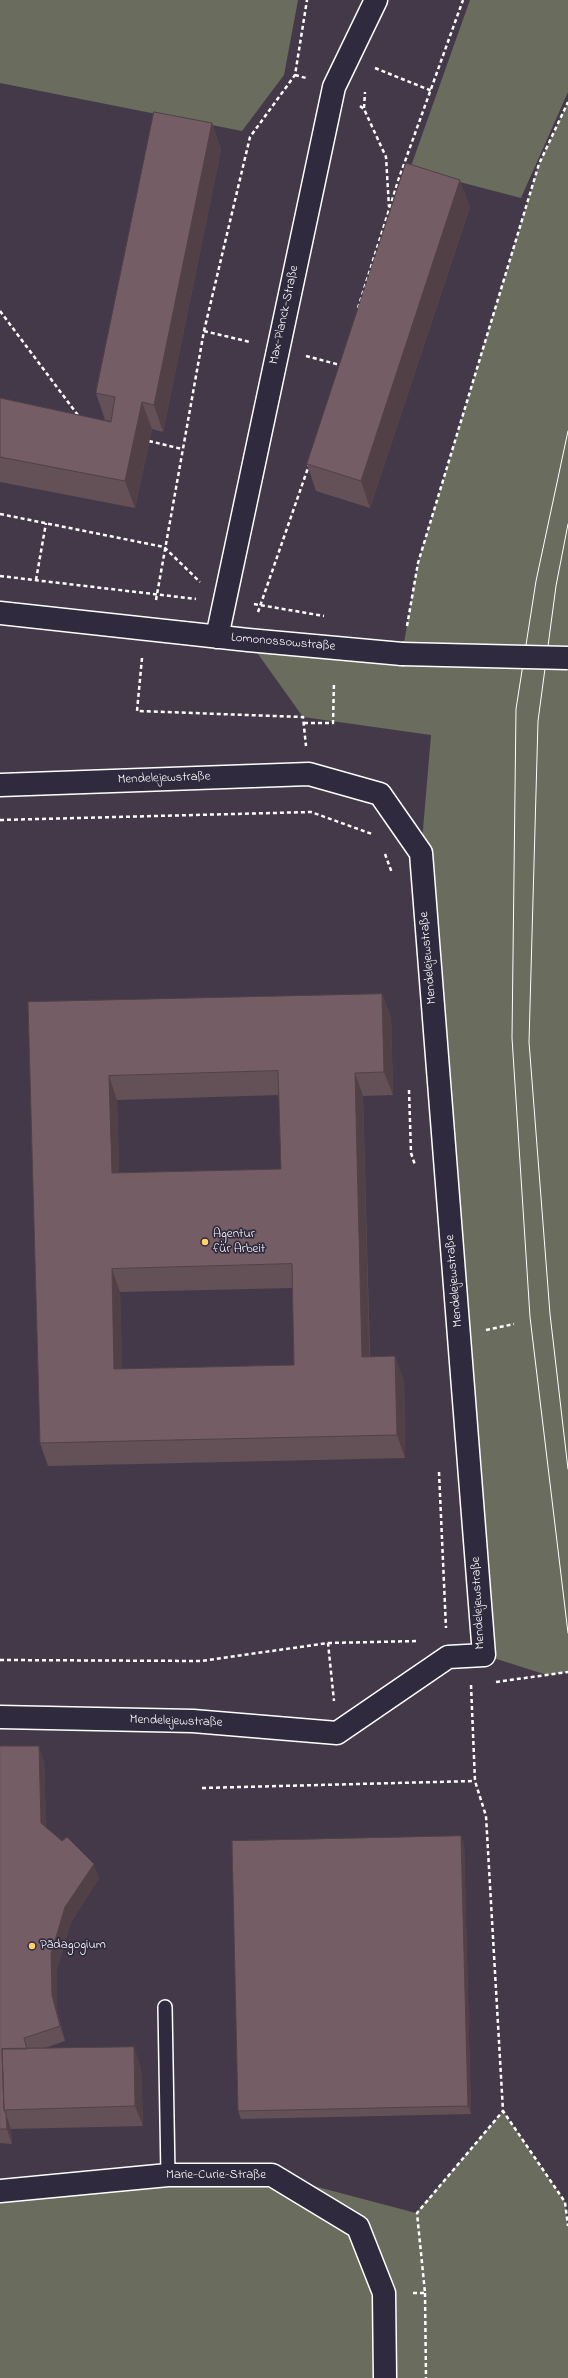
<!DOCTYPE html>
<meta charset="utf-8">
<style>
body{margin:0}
canvas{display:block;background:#443949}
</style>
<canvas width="568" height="2378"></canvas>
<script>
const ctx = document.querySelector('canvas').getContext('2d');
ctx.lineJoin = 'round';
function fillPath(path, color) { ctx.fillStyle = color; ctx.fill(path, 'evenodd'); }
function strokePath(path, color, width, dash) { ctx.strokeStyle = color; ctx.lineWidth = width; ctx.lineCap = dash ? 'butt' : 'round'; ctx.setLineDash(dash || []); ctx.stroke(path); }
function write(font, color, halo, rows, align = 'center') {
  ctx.font = font + ' "Indie Flower",sans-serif'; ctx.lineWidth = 3.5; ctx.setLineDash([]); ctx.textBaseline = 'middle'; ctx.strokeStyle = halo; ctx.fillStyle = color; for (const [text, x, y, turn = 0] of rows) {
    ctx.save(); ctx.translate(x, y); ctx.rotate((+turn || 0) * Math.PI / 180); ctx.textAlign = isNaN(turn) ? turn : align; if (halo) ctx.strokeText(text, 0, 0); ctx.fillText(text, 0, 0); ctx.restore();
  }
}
const green = new Path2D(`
 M0 0H298L284 75 242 131 0 83Z
 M470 0H568V92L521 198 410 169Z
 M568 102V1672L547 1675 484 1655 421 853 431 735 303 717 248 640 402 654 418 563 539 164Z
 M503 2111 565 2202 568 2227V2378H0V2191L272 2175 416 2213Z`);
const path = new Path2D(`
 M375 68 432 91
 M295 75 306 78
 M360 106 364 109 386 157 389 207
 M364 108 365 92
 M358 308 399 178 463 0
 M0 311 80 418
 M204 331 250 342
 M306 356 340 365
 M149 441 182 449
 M0 514 164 547 200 582
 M0 576 196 599
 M36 580 46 523
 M156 600 204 331 250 137 295 75 307 0
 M254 604 324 616
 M258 612 309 465
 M407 626 418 563 539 164 568 102
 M142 658 137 711 303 717 306 746
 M304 723H333L334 682
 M0 820 311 812 372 834
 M385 854 392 873
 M409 1090 411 1153 415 1165
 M486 1330 514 1324
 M439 1472 446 1628
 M328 1643 419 1641
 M0 1660 201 1661 328 1643 334 1701
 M496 1682 568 1672
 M471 1685 475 1781 486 1816 503 2111 565 2202 568 2226
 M202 1788 475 1781
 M413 2293H425L417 2213 503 2111
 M425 2293 426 2378`);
const service = new Path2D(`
 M165 2007 168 2175`);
const minor = new Path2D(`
 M0 613 248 640 402 654
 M217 637 334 87 376 0
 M0 785 309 774 380 794 421 853 484 1655 448 1657 337 1733 193 1721 0 1717
 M0 2191 168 2175H272L358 2227 384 2293 385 2378`);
const tram = new Path2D(`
 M568 431 536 581 516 709 512 1038 530 1317 568 1633
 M568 524 556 586 538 721 529 1042 550 1314 568 1469`);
const minorBridge = new Path2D(`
 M402 654 568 658`);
const wall = new Path2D(`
 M212 123 221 150 163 432 152 429 135 508 0 482V398L111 422V421L105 420 96 393Z
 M470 207 370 508 316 491 307 464Z
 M382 994 391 1017 393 1095 363 1096 370 1357 404 1380 405 1458 48 1466 40 1443 28 1002ZM279 1095 281 1169 119 1173 117 1100ZM292 1288 294 1365 122 1369 120 1292Z
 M0 1746 44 1761 46 1828 99 1878 71 1922 57 1969V2010L65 2041 42 2049 141 2067 143 2126 11 2129 12 2144 0 2143Z
 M464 1844 471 2114 241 2119 238 2111Z`);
const shadedWall = new Path2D(`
 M212 123 221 150 163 432 154 405Z
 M460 180 470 207 370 508 361 481Z
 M142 402 152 429 135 508 125 481Z
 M382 994 391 1017 393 1095 384 1072Z
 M355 1073 363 1096 370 1381 362 1357Z
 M109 1076 117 1100 120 1197 112 1173Z
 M112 1269 120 1292 123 1393 114 1369Z
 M395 1356 404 1380 405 1458 397 1435Z
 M39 1746 44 1761 47 1838 41 1823Z
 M461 1836 464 1844 471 2114 468 2106Z
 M94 1864 99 1878 71 1922 57 1969V2010L65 2041 60 2026 52 1995 51 1954 65 1907Z
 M134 2047 141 2067 143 2126 135 2106Z
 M6 2114 11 2129 12 2144 7 2129Z`);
const building = new Path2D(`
 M154 112 212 123 154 405 142 402 125 481 0 457V398L111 422 115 397 96 393Z
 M406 163 460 180 361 481 307 464Z
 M382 994 384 1072 355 1073 362 1357 395 1356 397 1435 40 1443 28 1002ZM278 1071 281 1169 112 1173 109 1076ZM292 1264 294 1365 114 1369 112 1269Z
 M0 1746H39L41 1823 62 1841 67 1837 94 1864 65 1907 51 1954 52 1995 60 2026 24 2038 27 2049H2L4 2110 6 2114 7 2129H0Z
 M461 1836 468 2106 238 2111 232 1841Z
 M134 2047 135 2106 4 2110 2 2049Z`);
const markers = [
 [205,1242,4,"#ffd166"],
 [32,1946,4,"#ffd166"]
];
const streetNames = [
 ["Max-Planck-Straße",285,315,-78],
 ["Lomonossowstraße",283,643,5],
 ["Mendelejewstraße",164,779,-2],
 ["Mendelejewstraße",429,958,-95],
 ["Mendelejewstraße",455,1281,-95],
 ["Mendelejewstraße",479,1603,-93],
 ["Mendelejewstraße",176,1722,2],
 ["Marie-Curie-Straße",216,2176]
];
const poiNames = [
 ["Agentur",213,1235],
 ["für Arbeit",213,1250],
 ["Pädagogium",40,1946]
];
fillPath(green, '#6a6c5e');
strokePath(service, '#fff', 16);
strokePath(minor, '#fff', 25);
strokePath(path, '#fff', 2.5, [4, 3]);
strokePath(service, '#2f2a3d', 13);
strokePath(minor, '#2f2a3d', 22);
strokePath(tram, '#fff', 1);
strokePath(minorBridge, '#fff', 25, []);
strokePath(minorBridge, '#2f2a3d', 22);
fillPath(wall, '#645057');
fillPath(shadedWall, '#514147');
fillPath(building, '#745d65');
strokePath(building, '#514147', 1);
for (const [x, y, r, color] of markers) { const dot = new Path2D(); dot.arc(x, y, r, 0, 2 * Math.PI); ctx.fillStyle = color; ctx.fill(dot); strokePath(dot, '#2f2a3d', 1.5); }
write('13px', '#fff', '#2f2a3d', streetNames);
write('13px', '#fff', '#2f2a3d', poiNames, 'left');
</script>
